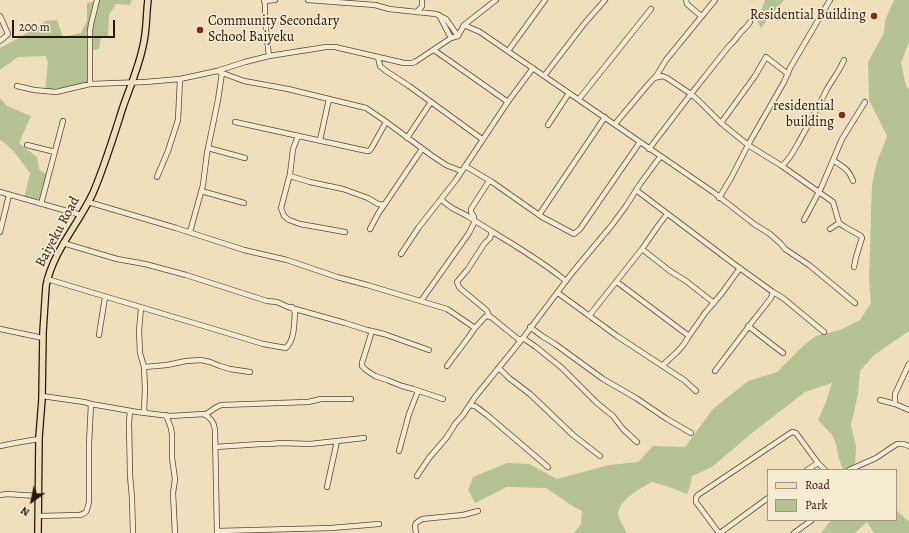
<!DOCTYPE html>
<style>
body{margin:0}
#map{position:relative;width:909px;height:533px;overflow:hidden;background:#efe0bb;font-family:Alegreya,serif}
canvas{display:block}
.legend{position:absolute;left:767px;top:469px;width:130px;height:52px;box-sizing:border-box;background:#f5ebd3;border:1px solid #a39583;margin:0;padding:5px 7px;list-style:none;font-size:12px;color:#29140c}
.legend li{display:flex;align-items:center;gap:8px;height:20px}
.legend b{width:20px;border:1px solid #a39583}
.north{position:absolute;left:12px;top:481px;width:40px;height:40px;-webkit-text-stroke:3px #f5ebd3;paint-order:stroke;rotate:213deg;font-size:11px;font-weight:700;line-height:16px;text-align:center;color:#29140c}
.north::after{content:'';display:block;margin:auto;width:14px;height:18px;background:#29140c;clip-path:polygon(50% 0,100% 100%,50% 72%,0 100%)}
.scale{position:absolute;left:12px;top:20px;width:103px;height:18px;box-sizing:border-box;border:2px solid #29140c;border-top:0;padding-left:5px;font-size:12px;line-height:14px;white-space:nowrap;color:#29140c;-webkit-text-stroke:3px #f5ebd3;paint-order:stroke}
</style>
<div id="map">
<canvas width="909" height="533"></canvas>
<ul class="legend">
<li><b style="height:5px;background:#efe0bb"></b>Road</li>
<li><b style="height:11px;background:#b5c393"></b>Park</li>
</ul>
<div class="north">N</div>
<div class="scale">200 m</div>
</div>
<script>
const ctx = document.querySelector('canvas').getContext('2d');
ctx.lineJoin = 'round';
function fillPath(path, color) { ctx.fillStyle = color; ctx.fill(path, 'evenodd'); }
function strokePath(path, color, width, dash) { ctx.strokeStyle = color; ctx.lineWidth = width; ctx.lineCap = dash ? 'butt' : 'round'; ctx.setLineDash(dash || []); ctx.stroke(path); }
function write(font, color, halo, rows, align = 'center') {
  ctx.font = font + ' Alegreya,serif'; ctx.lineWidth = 3.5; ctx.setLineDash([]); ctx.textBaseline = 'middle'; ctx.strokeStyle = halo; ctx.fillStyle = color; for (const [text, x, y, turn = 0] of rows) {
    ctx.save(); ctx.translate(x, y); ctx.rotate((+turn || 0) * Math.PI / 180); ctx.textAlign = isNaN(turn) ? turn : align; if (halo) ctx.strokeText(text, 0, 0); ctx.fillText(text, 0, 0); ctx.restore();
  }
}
const green = new Path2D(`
 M94 0H132L130 5 116 4 109 15 108 38H101L99 49 93 50 89 84 45 90 48 63 46 56 18 57 0 70V48L19 38 46 21 57 20 63 37 81 33 87 21V3L93 2Z
 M765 0H784L761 28 757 21Z
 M894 0H909V42L901 63 906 86 909 89V331L874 355 860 371 858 394 851 425 856 446 855 467 858 470H843L838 455 836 444 832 435 818 420 826 402 832 383 805 392 752 433 712 467 692 476 690 487 687 494 669 487 652 482C641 488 614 502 619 517 620 522 624 527 626 532L627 533H574L581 524 582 511 574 507 546 488 507 487 475 503 468 490 473 477 507 463 529 464 557 479 609 465 638 462 653 446 685 447 713 409 748 381 777 372 803 346 816 336 840 330 860 320 871 303 869 279 872 184 877 162 887 136 869 100 868 62 884 33 885 20Z
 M0 98 7 106 31 116 19 143 37 157 39 169 47 175 39 199H24L30 173C21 161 13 148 0 140Z
 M896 510 909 522V533H874L867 522 855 533H821L831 520H896Z`);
const minor = new Path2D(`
 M265 0V20L269 56
 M308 0 375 5 389 9 436 14 446 19 458 36
 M686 0 687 4 701 16
 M264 1 275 0
 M417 12 422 6V0
 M439 15 451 38
 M0 16 8 34 5 37 0 41
 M464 25 480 32 713 192 754 224 770 234 781 244 785 249 809 265 855 303
 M434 50 508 102
 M508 51 545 0
 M378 57 380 66 386 71 409 86 482 139
 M217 71 244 81 288 89 366 108 385 121 431 155 446 165 461 171
 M544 76 584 24 605 0
 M655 78 666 60 715 0
 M90 84V31L91 24 97 0
 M17 86 34 90 56 92 90 84 145 82 180 79 217 71 245 62 269 56 326 47H335L404 63H412L415 62 451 38 458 36 464 25 496 0
 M579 99 651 9
 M235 122 367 151H369L371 149 386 122
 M721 123 755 76 766 57 788 74
 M615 124 646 87 654 78 662 76 667 78 691 94 699 101 721 123 748 145 782 166 833 202 839 223 845 227 861 236 862 238 856 257 854 267
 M548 125 569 93
 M298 136 293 149 290 174 281 208 284 216 289 220 300 224 345 232
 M407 138 431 102
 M320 140 329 99
 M27 145 55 152
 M208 148 245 158
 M649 149 691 94 729 46C734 42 737 37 741 32 744 29 748 26 750 22
 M833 160C843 167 849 169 853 181
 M465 166 492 182 542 217 574 234 580 229 640 142
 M782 166C791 158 795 149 801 138 810 122 819 106 827 89 833 79 840 70 844 60
 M290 176 310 182 343 189 368 198 378 204 384 205
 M157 177 168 151 178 120 180 79
 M636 190 734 264 773 292 783 298 824 332
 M201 191 244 203
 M0 192 81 215
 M719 198 731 178 748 145 784 82 790 68 830 0
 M441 199C451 210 458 210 469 217 501 238 536 256 566 281
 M88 202 176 228 244 250 287 260 337 277 367 285 447 309 450 311 475 328
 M41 204 63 121
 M539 215 605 117
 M474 220V217L471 212V209L489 181
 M804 220 822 186 842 139 865 102
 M370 229 378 214 422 149
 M830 229 839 223
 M0 232 9 195
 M190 232 203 185 207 153 218 100 222 73
 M63 243 117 259 145 264 186 275 267 301 277 302 288 307 345 323 367 330 384 334 429 350
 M642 249 670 271 686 281 714 303
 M401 254 419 227 456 180 507 103 533 68
 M47 279 247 339 263 344 286 348C295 339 294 324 295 312L292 307
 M617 282 689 336
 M558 293 617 336 684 380 696 391
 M421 301 469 233 475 221
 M141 308 139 331 140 353 144 367 145 390 144 410 146 413
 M489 316 487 311 485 309 462 290 459 287 457 282 468 269 484 244 490 238 491 235V232
 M589 316 642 249 658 226 667 214
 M748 326 783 353
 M530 327 542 336 555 344 603 379 636 398 667 419 691 433
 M0 329 43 338
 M372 331 362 363V366L366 370 375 376 387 380 402 386 413 389 443 399
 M99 335 105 297
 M523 338 536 347 562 368 597 403 613 416 623 429 637 442
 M663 365 678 351 684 344 689 336 705 313 722 293 740 268
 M447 366 468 338 475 328 485 317 487 316 491 317 518 339H522
 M144 367 167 365 186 361 201 360 210 362 220 366 230 369 250 372
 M499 368 509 378 530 394 551 414 573 435 600 456
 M715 371 756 317 771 298 773 292
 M42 396 84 402 91 404 137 412 170 416 204 414C211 418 214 422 215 430L217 533
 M880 400 895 404 909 410
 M895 404V394L909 364
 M470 405 475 406 487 415 548 467
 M130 411 129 423 130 475 132 498 133 533
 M166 415 171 428 172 435V458L175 479 173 493 175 533
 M205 415 215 408 221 405 308 402 321 399H351
 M0 446 15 443 39 439
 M215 447 261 444H270L281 443 310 444 364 438
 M399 451 409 414 418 391
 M807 470 818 463
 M849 470 876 458 897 444H903L909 446
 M417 476 429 458 447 437 455 424 463 415 475 397 523 338 572 273 612 225 626 206 640 184 660 157
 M327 487 337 441
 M0 495 7 494 38 496
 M38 516 80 515C88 513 87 509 89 502V444L91 404
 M217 531 331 528 379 524
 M416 533 415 526 416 523 422 519 463 515 478 511
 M719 533 696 502V498L698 495 792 432 796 433 818 463 825 470
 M720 533 768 498
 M794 533 812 520`);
const major = new Path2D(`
 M38 533 39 437 42 399 43 332 46 286C53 251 78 225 93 193 105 165 114 135 123 107 130 87 139 66 143 46 147 30 146 15 148 0`);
const markers = [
 [874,16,4,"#8f2418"],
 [200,30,4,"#8f2418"],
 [842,115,4,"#8f2418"]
];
const poiNames = [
 ["Residential Building",866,16],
 ["Community Secondary",208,22,"left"],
 ["School Baiyeku",208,38,"left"],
 ["residential",834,107],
 ["building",834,123]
];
const streetNames = [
 ["Baiyeku Road",58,232,-62]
];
fillPath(green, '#b5c393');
strokePath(minor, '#5a4738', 6);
strokePath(major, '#29140c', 8);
strokePath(minor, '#f5ebd3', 4.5);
strokePath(major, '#efe0bb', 5.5);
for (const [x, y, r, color] of markers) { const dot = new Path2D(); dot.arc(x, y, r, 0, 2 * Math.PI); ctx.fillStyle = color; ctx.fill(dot); strokePath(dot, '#f5ebd3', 1.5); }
write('14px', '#29140c', '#f5ebd3', poiNames, 'right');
write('14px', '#29140c', '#f5ebd3', streetNames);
</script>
